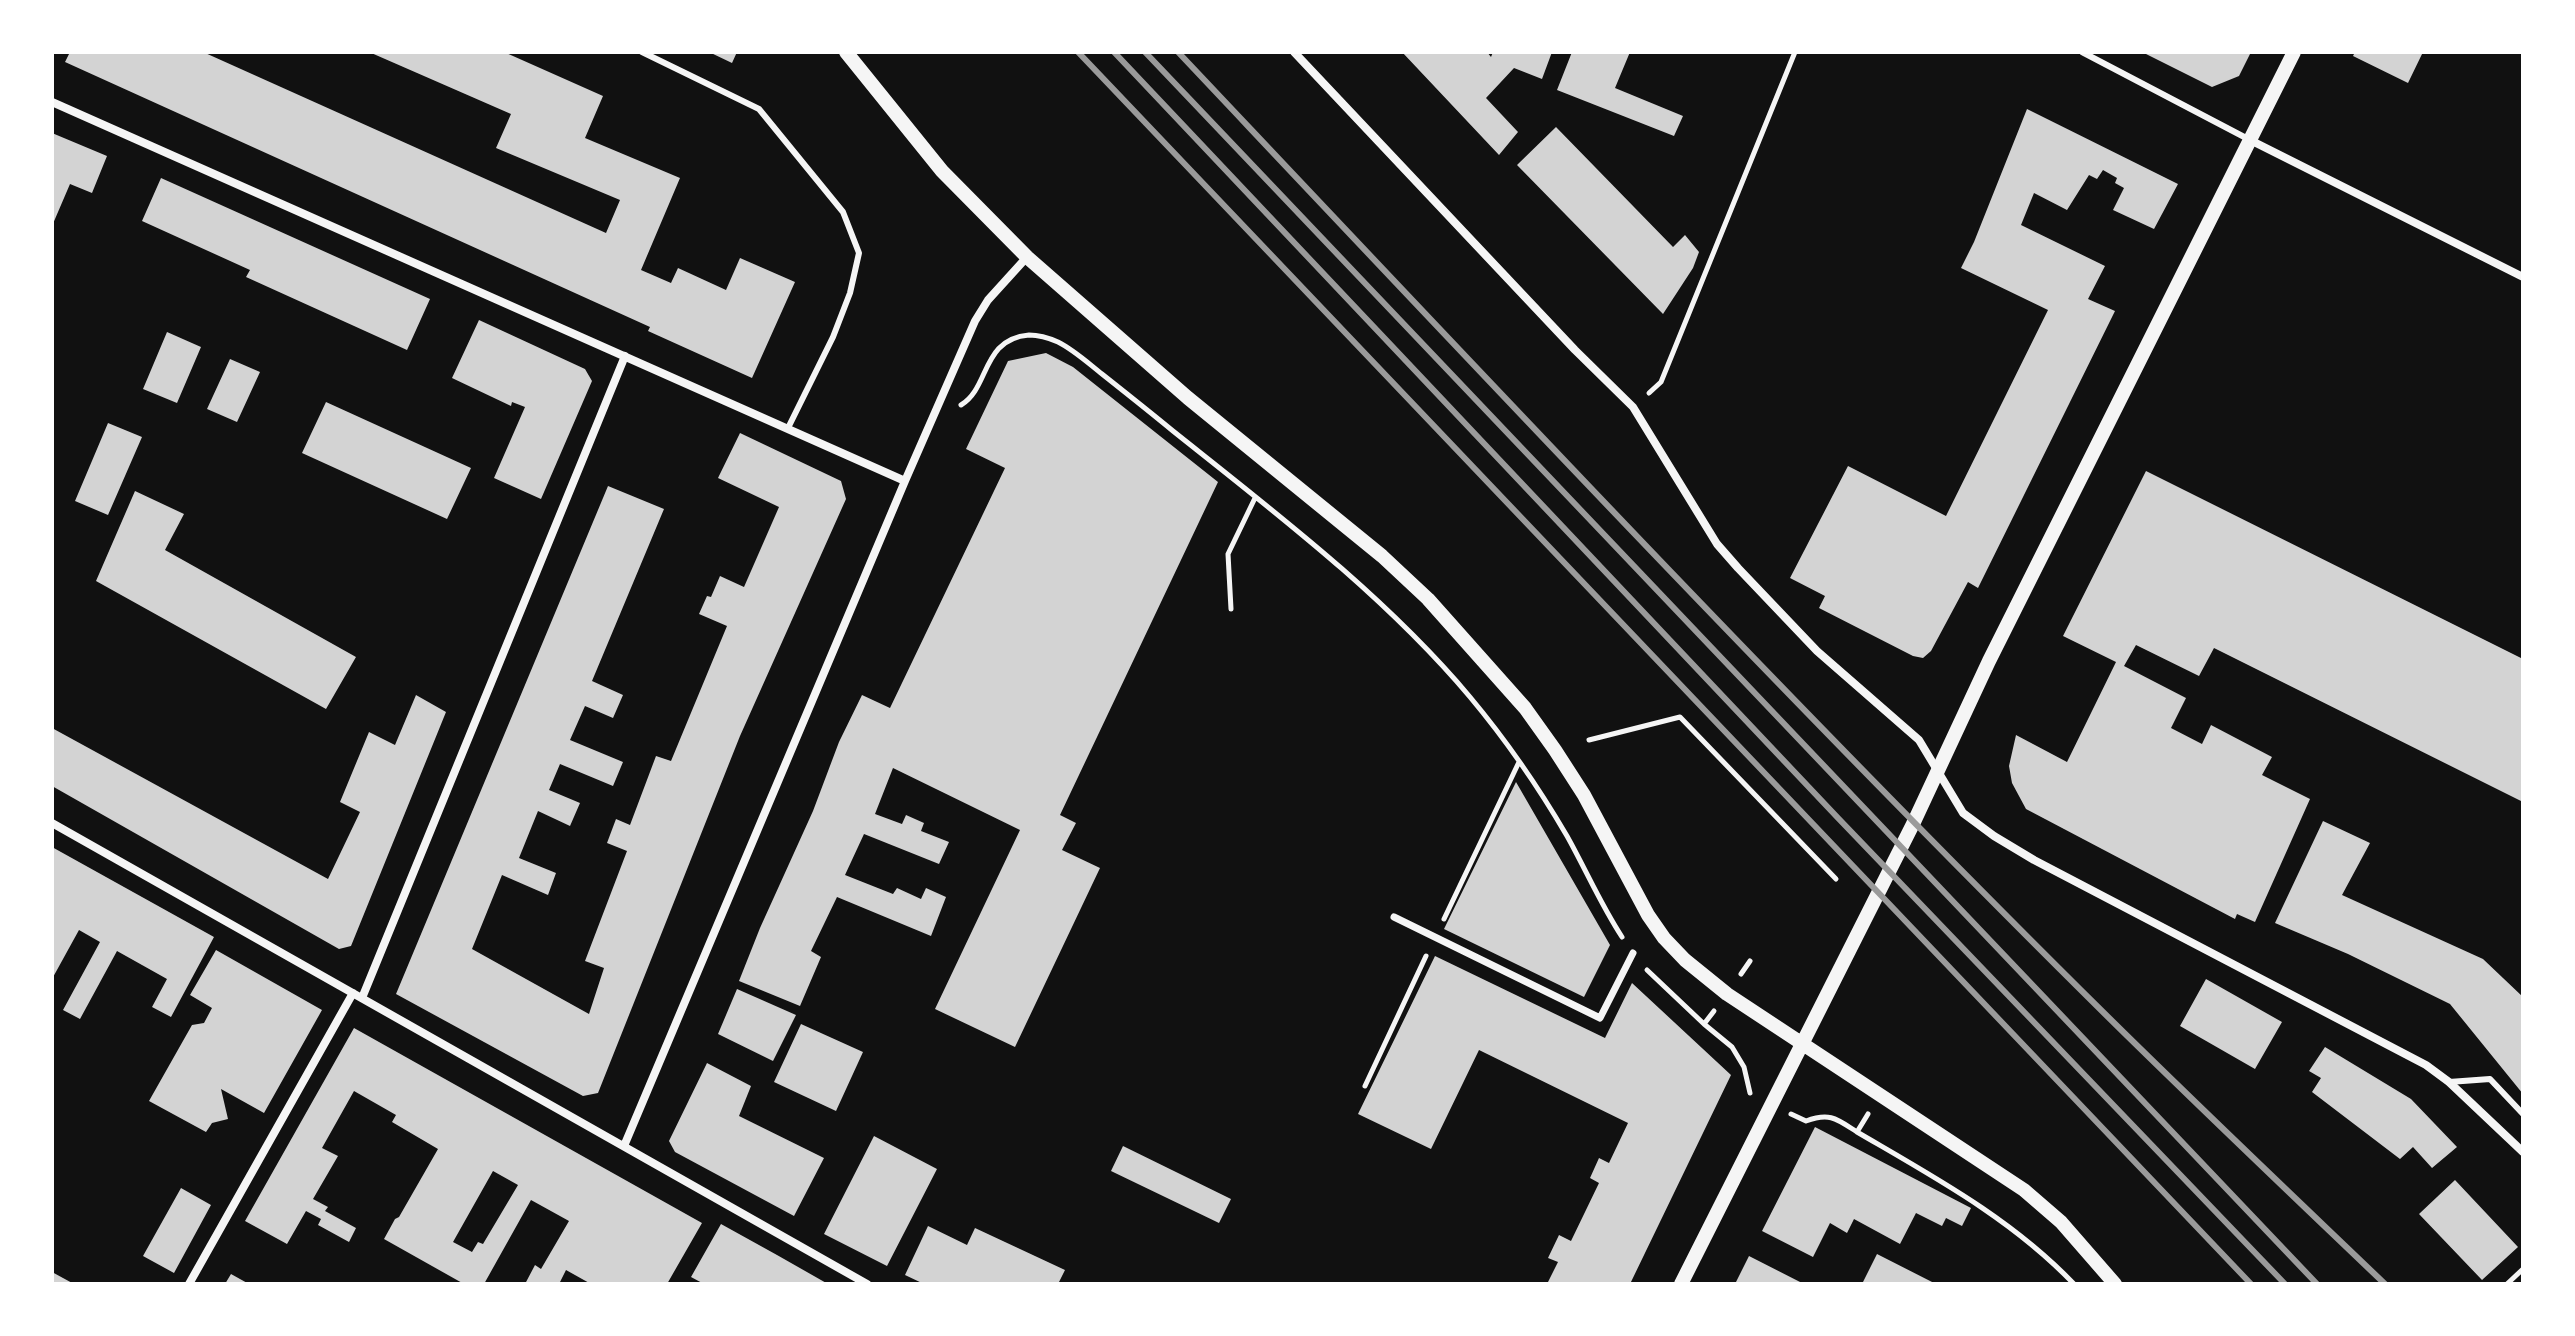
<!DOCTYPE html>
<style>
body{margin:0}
#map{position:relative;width:2575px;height:1336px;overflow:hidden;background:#111;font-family:Quicksand,sans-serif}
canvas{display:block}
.frame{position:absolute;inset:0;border:54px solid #fff;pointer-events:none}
</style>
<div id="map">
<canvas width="2575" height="1336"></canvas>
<div class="frame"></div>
</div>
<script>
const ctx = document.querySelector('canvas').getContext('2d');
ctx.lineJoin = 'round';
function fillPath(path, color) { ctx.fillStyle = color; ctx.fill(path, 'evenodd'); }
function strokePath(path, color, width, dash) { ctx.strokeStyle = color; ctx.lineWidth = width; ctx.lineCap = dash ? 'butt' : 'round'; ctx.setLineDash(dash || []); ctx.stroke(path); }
const building = new Path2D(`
 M70 52H203L606 233 620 200 496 148 511 114 369 52H504L603 96 585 138 680 178 641 270 671 283 678 268 726 290 740 258 795 282 752 378 648 331 650 327 65 62Z
 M709 52H737L732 63Z
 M1402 52H1487L1491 57 1493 52H1552L1542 79 1514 68 1486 98 1518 132 1499 155Z
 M1572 52H1630L1615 88 1683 116 1674 136 1557 90Z
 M2142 52H2251L2239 76 2212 87Z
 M2355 52H2423L2408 83 2353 56Z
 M2027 109 2178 184 2154 229 2113 210 2124 188 2115 183 2117 178 2103 170 2097 179 2089 175 2067 210 2034 193 2021 225 2105 266 2088 299 2115 311 1978 588 1968 582 1931 651 1923 658 1913 656 1819 608 1825 596 1790 578 1848 466 1946 516 2048 310 1961 268 1974 242Z
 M1556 127 1673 247 1685 235 1699 252 1693 268 1663 314 1517 165Z
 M52 133 107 156 92 193 70 184 52 226Z
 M161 178 430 299 407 350 246 277 250 270 142 221Z
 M479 320 585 369 592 381 541 499 494 478 525 407 512 402 511 406 452 378Z
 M167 332 201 347 177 403 143 389Z
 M1046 353 1073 367 1218 482 1060 815 1076 823 1062 850 1100 868 1015 1047 935 1009 1020 830 893 768 875 814 902 824 906 815 924 823 921 831 949 842 939 864 864 834 845 875 893 894 897 888 921 899 926 888 946 897 931 936 837 897 811 951 821 957 800 1006 739 981 760 928 813 811 839 742 862 695 890 708 1005 468 966 449 1008 361Z
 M230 359 260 372 237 422 207 409Z
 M326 402 471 468 447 519 302 453Z
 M108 423 142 437 108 515 75 501Z
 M740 433 841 481 846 499 740 736 598 1093 583 1096 396 994 608 486 664 509 592 681 623 695 613 718 585 706 570 740 623 762 613 786 560 764 549 790 580 803 570 826 538 811 519 858 556 873 548 895 502 875 472 949 589 1014 604 968 585 961 627 851 607 843 616 819 630 825 656 756 671 761 727 626 699 614 707 596 711 597 720 576 744 587 779 507 718 478Z
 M2146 471 2523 659V802L2214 648 2199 676 2136 645 2124 666 2186 698 2171 728 2202 744 2211 725 2272 757 2262 775 2310 799 2255 922 2237 914 2235 919 2026 809 2012 783 2009 766 2016 735 2067 762 2116 662 2063 636Z
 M135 491 184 514 165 550 356 657 326 709 96 581Z
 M416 695 446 712 351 946 339 949 52 786V728L328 879 360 812 340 802 369 732 395 745Z
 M1516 782 1610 945 1584 997 1444 929Z
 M2323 821 2370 843 2342 895 2483 959 2523 997V1094L2450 1004 2348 954 2275 923Z
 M52 847 214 937 171 1017 152 1007 167 979 117 951 80 1019 63 1010 100 942 79 930 52 979Z
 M216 950 322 1010 264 1113 221 1089 228 1119 212 1123 206 1132 149 1101 192 1025 204 1023 212 1008 190 995Z
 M1435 956 1605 1038 1632 983 1731 1075 1630 1284H1547L1558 1262 1548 1258 1559 1235 1571 1241 1599 1183 1590 1178 1599 1158 1609 1163 1628 1123 1479 1050 1431 1149 1358 1114Z
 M2206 979 2282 1022 2255 1069 2180 1026Z
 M737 989 796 1015 773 1061 718 1034Z
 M801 1024 863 1052 836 1111 774 1082Z
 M354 1028 702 1223 667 1284H591L566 1270 559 1284H525L535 1265 541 1269 569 1221 531 1200 484 1284H464L384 1239 395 1219 399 1217 438 1149 392 1122 396 1115 354 1091 322 1148 338 1156 313 1199 328 1207 325 1211 356 1228 349 1242 318 1225 321 1219 306 1211 287 1244 245 1221ZM493 1171 518 1185 483 1244 478 1242 472 1252 453 1242Z
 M2325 1047 2411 1099 2457 1147 2432 1168 2413 1147 2400 1159 2312 1092 2321 1078 2309 1071Z
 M707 1063 751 1086 739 1116 824 1158 794 1216 675 1152 669 1141Z
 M1815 1127 1971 1208 1962 1226 1946 1218 1942 1226 1916 1213 1900 1244 1854 1219 1847 1233 1830 1223 1813 1257 1762 1231Z
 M874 1136 937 1169 887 1266 824 1234Z
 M1123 1146 1231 1199 1219 1223 1111 1171Z
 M2455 1180 2518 1247 2482 1280 2419 1214Z
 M181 1188 211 1205 174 1273 143 1256Z
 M721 1224 777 1255 828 1284H704L691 1277Z
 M928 1226 967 1245 975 1228 1065 1270 1058 1284H924L905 1275Z
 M1877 1254 1936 1284H1862Z
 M1749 1256 1804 1284H1735Z
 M52 1272 74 1284H52Z
 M231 1274 249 1284H225Z`);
const path = new Path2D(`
 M1649 393 1661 382 1795 52
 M961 405C990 388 981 339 1029 335 1040 335 1049 338 1058 342 1074 350 1088 363 1102 374 1126 393 1150 412 1173 431 1276 513 1385 596 1470 697 1506 740 1539 788 1567 836 1586 870 1601 905 1622 937
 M1231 609 1228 554 1255 498
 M1589 740 1680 717 1836 879
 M1444 919 1519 762
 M1647 970 1704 1024 1714 1011
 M1741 974 1750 961
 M1704 1024 1732 1047 1744 1067 1750 1093
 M1365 1086 1426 956
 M1791 1114 1806 1121C1830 1112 1837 1119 1857 1132L1868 1114
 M1857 1132C1934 1177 2012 1219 2074 1284
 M2507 1284 2523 1269`);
const service = new Path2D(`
 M642 52 759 109 843 212 859 253 850 293 833 337 788 428
 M2082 52 2250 140
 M2449 1082 2490 1079 2523 1114`);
const pedestrian = new Path2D(`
 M1394 917 1600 1018 1633 953`);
const minor = new Path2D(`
 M1294 52 1575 350 1633 407 1717 544 1738 568 1817 651 1919 740 1963 813 1994 836 2034 860 2426 1065 2449 1082 2523 1152
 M52 102 905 481
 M2250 140 2523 277
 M52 823 867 1284
 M362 998 625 356
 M624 1146 905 481 975 321 988 300 1027 257
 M189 1284 353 993`);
const tertiary = new Path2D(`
 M846 52 942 171 1027 257 1188 398 1382 556 1428 599 1525 708 1555 750 1584 795 1648 915 1664 938 1685 960 1727 994 2024 1190 2061 1222 2115 1284
 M1681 1284 1913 824 1989 661 2294 52`);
const rail = new Path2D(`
 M1078 52 2251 1284
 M1114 52 1838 818 2285 1284
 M1145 52 2317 1284
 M1178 52C1483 375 1788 700 2104 1013 2196 1104 2291 1194 2385 1284`);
fillPath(building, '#d3d3d3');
strokePath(path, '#f5f5f5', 5);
strokePath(service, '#f5f5f5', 6);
strokePath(pedestrian, '#f5f5f5', 7);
strokePath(minor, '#f5f5f5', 8);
strokePath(tertiary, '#f5f5f5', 14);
strokePath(rail, '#9a9a9a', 6);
</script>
